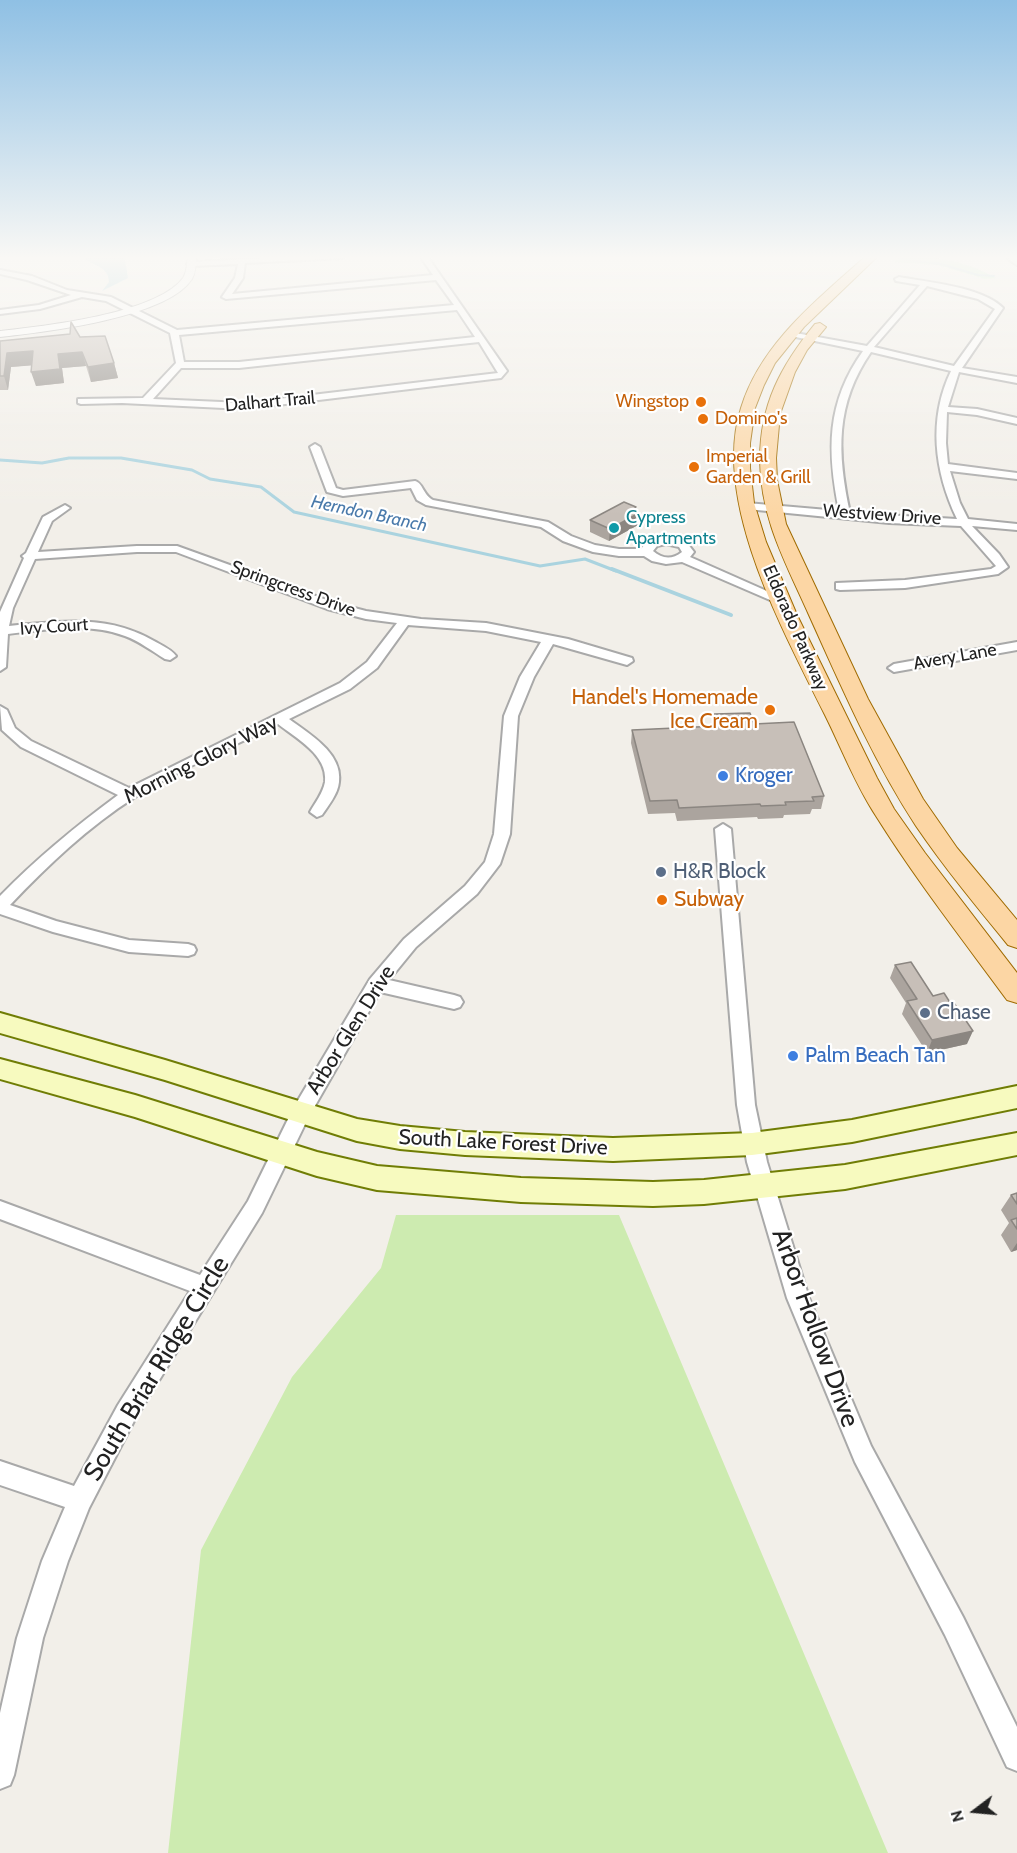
<!DOCTYPE html>
<style>
body{margin:0}
#map{position:relative;width:1017px;height:1853px;overflow:hidden;background:#f2efe9;font-family:Cabin,sans-serif}
canvas{display:block}
.north{position:absolute;left:945px;top:1781px;width:60px;height:60px;-webkit-text-stroke:4px #fff;paint-order:stroke;rotate:254deg;font-size:16px;font-weight:700;line-height:24px;text-align:center;color:#222}
.north::after{content:'';display:block;margin:auto;width:21px;height:27px;background:#222;clip-path:polygon(50% 0,100% 100%,50% 72%,0 100%)}
</style>
<div id="map">
<canvas width="1017" height="1853"></canvas>
<div class="north">N</div>
</div>
<script>
const ctx = document.querySelector('canvas').getContext('2d');
ctx.lineJoin = 'round';
function fillPath(path, color) { ctx.fillStyle = color; ctx.fill(path, 'evenodd'); }
function strokePath(path, color, width, dash) { ctx.strokeStyle = color; ctx.lineWidth = width; ctx.lineCap = dash ? 'butt' : 'round'; ctx.setLineDash(dash || []); ctx.stroke(path); }
function write(font, color, halo, rows, align = 'center') {
  ctx.font = font + ' Cabin,sans-serif'; ctx.lineWidth = 4.5; ctx.setLineDash([]); ctx.textBaseline = 'middle'; ctx.strokeStyle = halo; ctx.fillStyle = color; for (const [text, x, y, turn = 0] of rows) {
    ctx.save(); ctx.translate(x, y); ctx.rotate((+turn || 0) * Math.PI / 180); ctx.textAlign = isNaN(turn) ? turn : align; if (halo) ctx.strokeText(text, 0, 0); ctx.fillText(text, 0, 0); ctx.restore();
  }
}
const grass = new Path2D(`
 M396 1215H619L888 1853H168L201 1550 292 1377 381 1268Z`);
const park = new Path2D(`
 M899 256C935 256 964 260 996 278L985 279 938 265 894 262Z`);
const water = new Path2D(`
 M103 256H128L125 260 128 278 102 291 109 282C108 266 95 267 84 258Z`);
const streamFar2 = new Path2D(`
 M901 259 941 264 978 275 994 276`);
const streamFar1 = new Path2D(`
 M0 460 42 463 69 458H121L192 470 210 479 261 487 294 512 540 566 585 559 616 571`);
const stream = new Path2D(`
 M612 569 731 615`);
const minor = new Path2D(`
 M306 256H346L342 258 245 263 243 278 232 294 433 275 420 256H427L507 371 501 378 244 409 122 403 81 404 78 403V399L143 398 176 363 170 333 106 301 82 297 40 309 0 314V310L39 305 71 295 27 280 0 274V270L32 276 67 290 111 297 177 330 454 305 436 280 226 299 222 297 235 278 238 264 191 266 187 264 191 262ZM457 310 475 337 239 362H184L179 335ZM479 342 498 373 244 403 153 399 181 368H239Z
 M1011 256H1017V265L1008 259Z
 M899 277C928 282 982 287 1003 308L962 368 1017 377V383L959 372 948 407 977 409 1017 418V424L977 415 947 412 946 443 948 464 1017 473V479L950 471 960 503 968 519 1017 524V530L972 526 999 554 1008 567 998 574 905 588 840 590 836 589V583L905 580 991 569 996 566 961 526 889 523 747 509 742 506 747 503 839 511C827 451 826 403 863 351L786 335 790 332 867 346 920 285 896 281 895 279ZM927 286 978 299 995 309 954 366 874 347ZM871 352 951 371C928 419 934 471 957 519L850 513C837 453 835 404 871 352Z
 M315 444 320 447 336 488 343 490 415 481C423 483 423 495 433 500L548 522 571 536 595 545 619 549H641C652 533 672 539 687 543L694 552 690 557 787 600 785 603H777L682 562 666 564 652 561 644 556H619L593 552 563 541 541 527 426 505 417 500 411 488 343 496 327 492 310 447ZM666 544 679 547 682 552C672 560 662 559 653 551L657 546Z
 M65 505 70 508 52 521 38 552 137 546H177L335 603 366 611 421 619 486 623 568 639 632 658 633 661 627 665 553 644 534 677 518 716 510 834 500 864 477 894 416 947 389 980 454 995 460 997 463 1002 460 1007 454 1009 380 992 308 1118 262 1213 134 1421 89 1508 68 1561 43 1638 14 1775 10 1785 0 1789V1713L17 1638 42 1561 65 1507 0 1485V1461L74 1486 118 1405 190 1291 0 1219V1201L200 1275 248 1201 294 1107 370 979 404 939 465 886 485 862 494 834 504 716 520 677 541 642 486 631 408 625 377 668 350 689 289 719C308 733 343 753 339 782 338 794 328 806 322 815L317 817 310 812C315 803 323 793 325 782 328 755 296 738 278 724 230 748 180 769 135 797 88 827 48 865 10 905L56 921 129 940 188 944 194 946 196 950 194 954 188 956 129 952 53 932 0 914V896C37 858 76 826 118 795L21 747 2 730 0 706 7 710 15 728 31 741 129 788 340 683 367 662 397 623 366 619 327 609 176 552H137L35 559 13 608 9 626C59 621 108 614 154 641 161 645 171 649 176 656L170 660 165 659C152 651 139 641 125 636 88 622 46 630 8 634L6 667 0 671V612L24 558 22 556 26 553 43 517Z
 M1017 642V650L894 672 888 668 894 664Z
 M723 824 731 829 755 1105 767 1162 809 1298 871 1446 963 1617 1017 1727V1771L1007 1767 945 1635 855 1462 787 1298 747 1162 737 1105 715 829Z`);
const tertiary = new Path2D(`
 M188 256H196C196 263 196 272 192 279 167 318 45 332 0 337V331C44 326 156 314 183 278 187 272 187 263 188 256Z`);
const secondary = new Path2D(`
 M0 1013 165 1060 357 1119 400 1126 465 1132 613 1138 752 1133 852 1120 1017 1086V1108L852 1142 752 1155 613 1161 465 1155 400 1149 357 1141 165 1080 0 1033Z
 M0 1059 135 1095 317 1152 377 1166 521 1178 653 1182 704 1180 845 1165 1017 1133V1155L845 1189 704 1204 653 1206 521 1202 377 1190 317 1176 135 1117 0 1079Z`);
const primary = new Path2D(`
 M866 256H878L804 327 775 363 764 385 755 408 750 443V468L754 503 766 542 797 615 877 778 894 809 925 853 1017 973V1003L1007 1000C963 940 916 880 876 816 855 784 842 749 825 715 784 632 711 501 741 408 761 343 817 300 866 256Z
 M820 323 826 327 807 350 795 372 780 414 776 458 777 480 786 524 868 699 923 799 957 848 1017 920V948L1008 945C976 906 944 867 916 826 873 760 841 686 809 615 785 561 761 520 760 460 760 404 781 366 815 324Z`);
const wall = new Path2D(`
 M70 334 80 337 114 363 118 378 91 382 86 366 62 368 64 383 36 386 32 365 11 367 8 390H0V341Z
 M636 511 638 525 609 541 590 532V520Z
 M714 714 754 724 824 796 821 809H812L810 814 784 815 783 818 758 819 757 817 677 821 675 813 648 814 631 743 632 730 712 726Z
 M895 965 933 996 967 1044 927 1053 902 1014 906 1003 890 978Z
 M1017 1193V1250L1011 1252 1001 1235 1009 1223 1001 1210 1011 1195Z`);
const shadedWall = new Path2D(`
 M33 351 37 365 11 367 8 390 4 376 7 353Z
 M82 352 86 366 62 368 64 383 36 386 31 372 58 354Z
 M114 363 118 378 91 382 88 367Z
 M636 507V515L639 513 638 525 609 541 610 529 632 510Z
 M973 1031 967 1044 927 1053 932 1040Z
 M1017 1243V1250L1011 1252Z`);
const building = new Path2D(`
 M71 322 80 337 105 336 114 363 88 367 82 352 58 354 60 369 31 372 33 351 7 353 4 376H0V341L70 334Z
 M624 502 636 507 632 510 639 513 610 529 590 520Z
 M750 713 754 724 794 722 824 796 812 797 814 801 785 802 786 805 761 806 760 804 679 808 677 800 650 801 632 730 718 726 714 714Z
 M911 962 933 996 944 993 951 1004 954 1003 973 1031 932 1040 907 1001 917 999 895 965Z
 M1017 1193V1204L1011 1195Z
 M1017 1218V1229L1011 1220Z`);
const markers = [
 [701,402,6,"#e8710a"],
 [703,419,6,"#e8710a"],
 [694,467,6,"#e8710a"],
 [614,528,6,"#0f9aa8"],
 [770,710,6,"#e8710a"],
 [723,776,6,"#3f7fe0"],
 [661,872,6,"#5c6f8a"],
 [662,900,6,"#e8710a"],
 [925,1013,6,"#5c6f8a"],
 [793,1056,6,"#3f7fe0"]
];
const farStreetnames = [
 ["Dalhart Trail",270,402,-5],
 ["Westview Drive",882,515,4],
 ["Springcress Drive",293,589,20],
 ["Ivy Court",54,627,-4],
 ["Eldorado Parkway",795,628,66],
 ["Avery Lane",955,657,-10]
];
const farFoodnames = [
 ["Wingstop",689,402,"right"],
 ["Domino's",715,419],
 ["Imperial",706,457],
 ["Garden & Grill",706,478]
];
const farWaternames = [
 ["Herndon Branch",369,514,12]
];
const farCulturenames = [
 ["Cypress",626,518],
 ["Apartments",626,539]
];
const foodNames = [
 ["Handel's Homemade",758,698],
 ["Ice Cream",758,722],
 ["Subway",674,900,"left"]
];
const streetNames = [
 ["Morning Glory Way",201,760,-27],
 ["Arbor Glen Drive",351,1030,-58],
 ["South Lake Forest Drive",503,1143,3]
];
const shopNames = [
 ["Kroger",735,776],
 ["Palm Beach Tan",805,1056]
];
const serviceNames = [
 ["H&R Block",673,872],
 ["Chase",937,1013]
];
const nearStreetnames = [
 ["Arbor Hollow Drive",815,1328,70],
 ["South Briar Ridge Circle",157,1369,-59]
];
fillPath(grass, '#cdebb0');
fillPath(park, '#c8facc');
fillPath(water, '#aad3df');
strokePath(streamFar2, '#aad3df', 2);
strokePath(streamFar1, '#aad3df', 3);
strokePath(stream, '#aad3df', 4);
strokePath(minor, '#a9a9a9', 4);
strokePath(tertiary, '#a9a9a9', 2);
strokePath(secondary, '#707d05', 4);
strokePath(primary, '#a06b00', 2);
fillPath(minor, '#fff');
fillPath(tertiary, '#fff');
fillPath(secondary, '#f7fabf');
fillPath(primary, '#fcd6a4');
fillPath(wall, '#aba49e');
fillPath(shadedWall, '#8b8681');
fillPath(building, '#c7bfb8');
strokePath(building, '#8b8681', 1.5);
const sky = ctx.createLinearGradient(0, 0, 0, 515);
sky.addColorStop(0, '#8fc0e4');
sky.addColorStop(0.5, '#f9f8f5');
sky.addColorStop(1, '#f9f8f500');
ctx.fillStyle = sky;
ctx.fillRect(0, 0, 1017, 515);
for (const [x, y, r, color] of markers) { const dot = new Path2D(); dot.arc(x, y, r, 0, 2 * Math.PI); ctx.fillStyle = color; ctx.fill(dot); strokePath(dot, '#fff', 2); }
write('18px', '#222', '#fff', farStreetnames);
write('18px', '#c56008', '#fff', farFoodnames, 'left');
write('italic 18px', '#4a7aab', '#fff', farWaternames);
write('18px', '#0d838f', '#fff', farCulturenames, 'left');
write('21px', '#c56008', '#fff', foodNames, 'right');
write('21px', '#222', '#fff', streetNames);
write('21px', '#366cbe', '#fff', shopNames, 'left');
write('21px', '#4e5e75', '#fff', serviceNames, 'left');
write('26px', '#222', '#fff', nearStreetnames);
</script>
